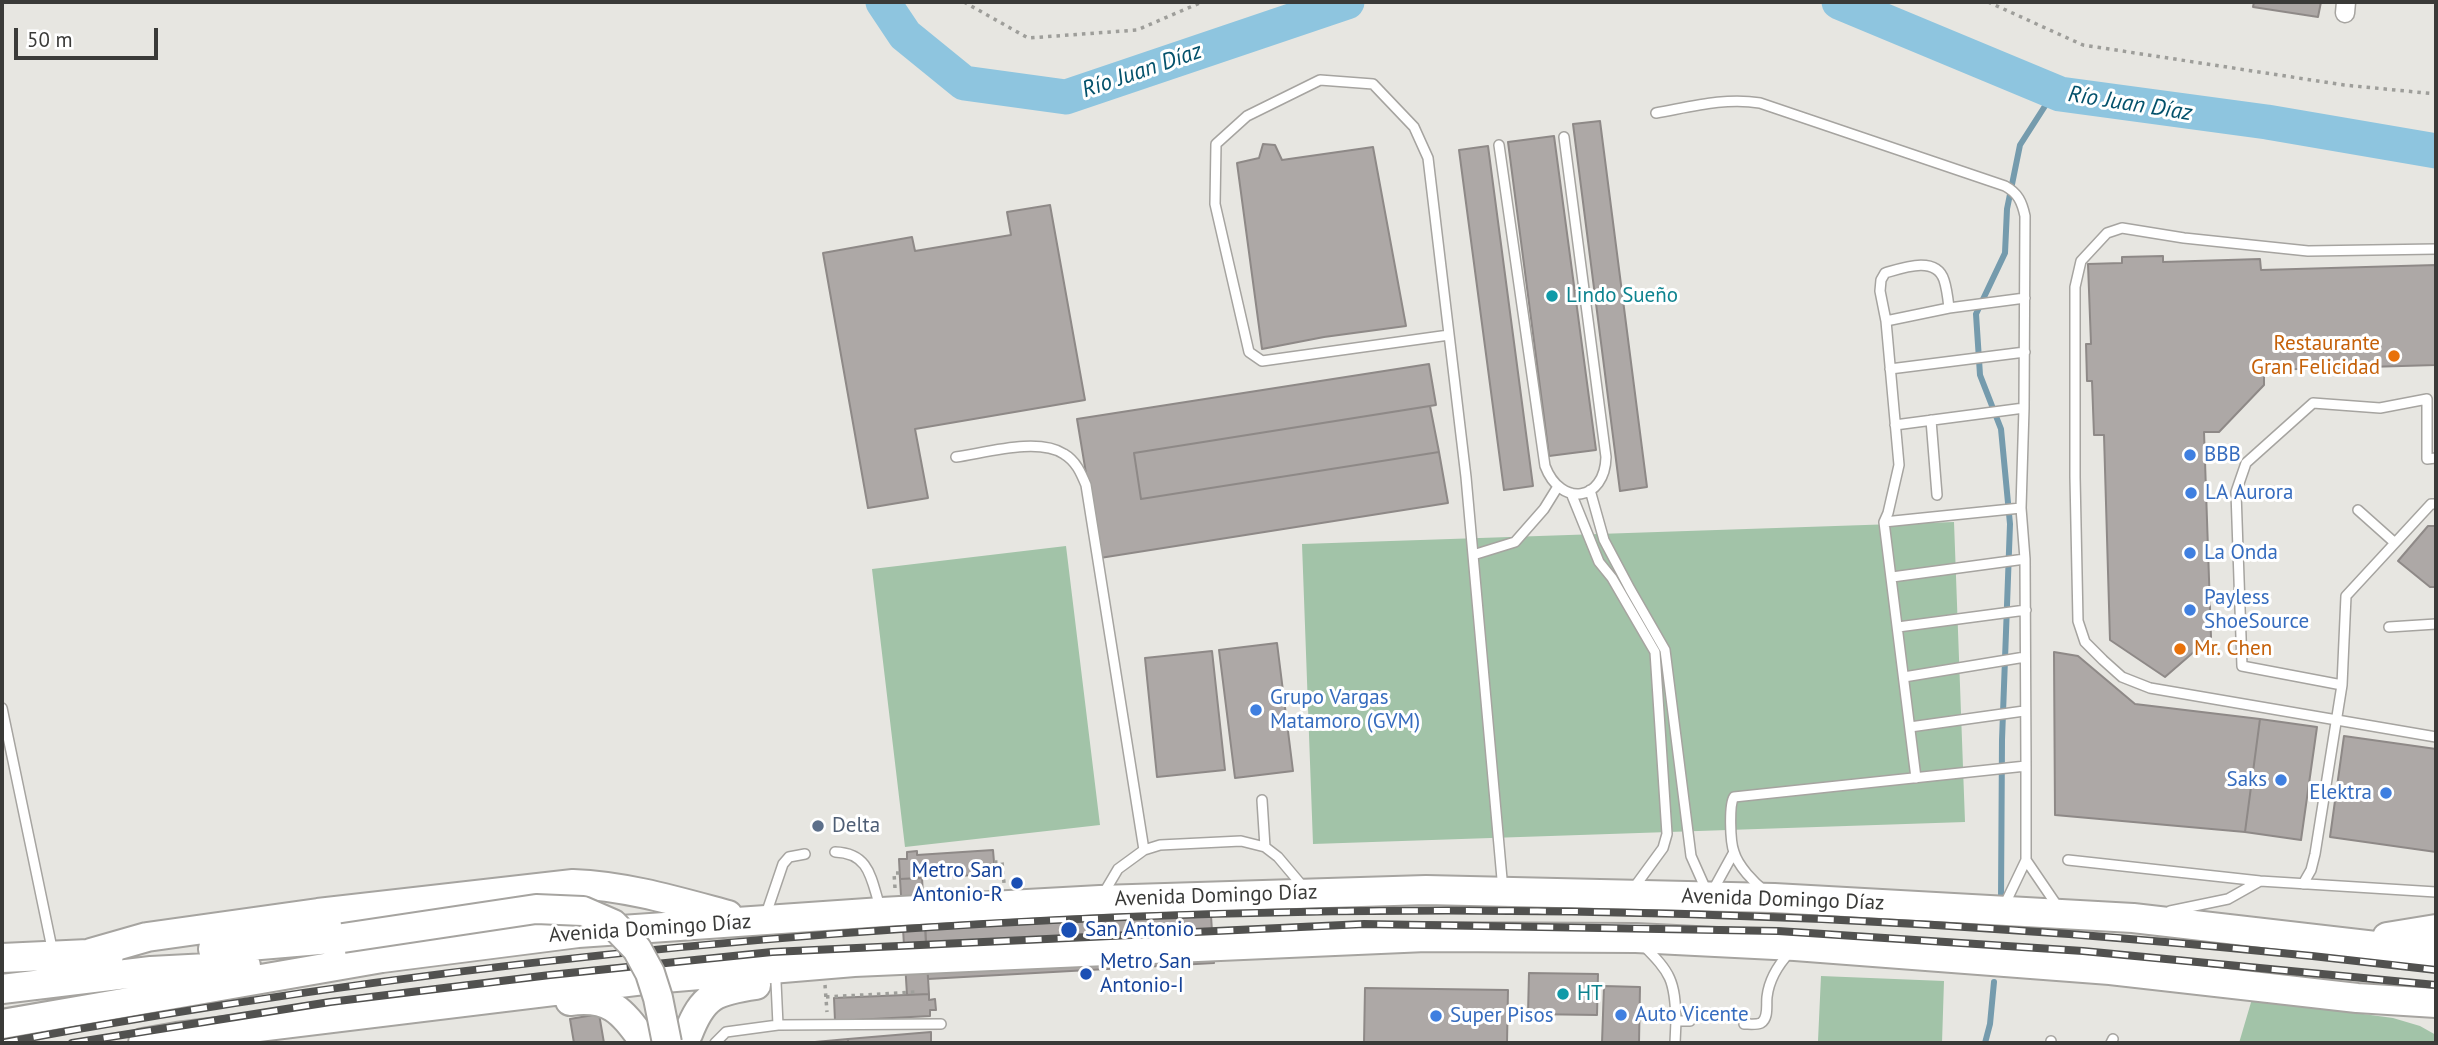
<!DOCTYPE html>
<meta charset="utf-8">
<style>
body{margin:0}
#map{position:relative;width:2438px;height:1045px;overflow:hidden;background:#e7e6e1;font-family:"PT Sans",sans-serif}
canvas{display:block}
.frame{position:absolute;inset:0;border:4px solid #3a3a38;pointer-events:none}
.scale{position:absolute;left:14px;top:28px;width:144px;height:32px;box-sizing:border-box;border:4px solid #3a3a38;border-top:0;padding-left:9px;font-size:21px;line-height:24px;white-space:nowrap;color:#3a3a38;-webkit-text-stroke:5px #fff;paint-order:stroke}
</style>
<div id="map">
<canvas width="2438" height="1045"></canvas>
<div class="frame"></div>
<div class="scale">50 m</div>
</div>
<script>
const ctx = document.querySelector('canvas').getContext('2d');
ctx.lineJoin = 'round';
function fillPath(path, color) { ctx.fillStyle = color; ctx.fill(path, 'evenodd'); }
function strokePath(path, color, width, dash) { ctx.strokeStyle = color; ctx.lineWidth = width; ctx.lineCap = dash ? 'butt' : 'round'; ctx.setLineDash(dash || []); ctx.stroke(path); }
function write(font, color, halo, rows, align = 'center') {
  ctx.font = font + ' "PT Sans",sans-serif'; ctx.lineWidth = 6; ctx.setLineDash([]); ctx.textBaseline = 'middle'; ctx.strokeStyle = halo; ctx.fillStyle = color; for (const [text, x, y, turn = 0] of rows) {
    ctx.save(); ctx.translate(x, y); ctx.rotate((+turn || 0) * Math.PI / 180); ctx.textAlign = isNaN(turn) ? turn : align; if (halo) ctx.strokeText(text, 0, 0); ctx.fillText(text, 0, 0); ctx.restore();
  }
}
const green = new Path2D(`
 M1954 522 1965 822 1313 844 1302 544Z
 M1066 546 1100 825 905 847 872 569Z
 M1821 976 1944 981 1942 1043 1818 1041Z
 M2252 999 2393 1018 2420 1026 2436 1035V1043H2239Z`);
const stream = new Path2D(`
 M2001 898 2002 740 2010 524 2001 429 1980 375 1976 314 2005 253 2007 209 2020 145 2054 92
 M1985 1043 1990 1024 1994 982`);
const river = new Path2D(`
 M883 2 905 35 964 83 1066 97 1347 2
 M1839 2 2060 94 2267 122 2436 151`);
const building = new Path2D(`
 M2254 2H2321L2318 17 2253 7Z
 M1600 121 1647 487 1620 491 1573 124Z
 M1554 136 1596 450 1549 456 1508 142Z
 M1263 144 1275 145 1282 160 1373 147 1406 326 1324 337 1262 349 1237 163 1259 158Z
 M1488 146 1533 486 1504 490 1459 150Z
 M1050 205 1085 400 915 429 928 498 868 508 823 253 912 237 915 251 1011 235 1007 212Z
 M2163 256V262L2260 259 2261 270 2436 265V365L2264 370V385L2219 432H2204L2211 637 2165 677 2110 640 2104 435H2094L2092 381H2087L2086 344H2091L2088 264 2122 263V257Z
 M1429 364 1436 405 1134 453 1141 499 1439 452 1448 503 1100 558 1077 419Z
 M1430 406 1439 452 1141 499 1134 453Z
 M2428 526H2436V587H2430L2398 561Z
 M1277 643 1293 771 1235 778 1219 650Z
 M1212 651 1225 770 1157 777 1145 658Z
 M2054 652 2078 656 2135 704 2260 719 2245 832 2055 815Z
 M2260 719 2317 727 2301 840 2245 832Z
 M2344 736 2436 749V852L2330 837Z
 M993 850 995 874 900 879 899 859H907V852L917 851V855Z
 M922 878 929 994 907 995 900 879Z
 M1209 884 1214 963 928 979 924 900Z
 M1529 973 1598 974 1597 1015 1528 1014Z
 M1604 986 1640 987 1639 1043H1602Z
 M1365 988 1508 990 1507 1043H1364Z
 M929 994V1000L935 999 936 1010H930V1016L835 1021 834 998Z
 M599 1014 604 1043H574L570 1019Z
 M931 1032V1043H848V1039Z
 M848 1039V1043H804Z`);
const path = new Path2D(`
 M964 2 1028 38 1137 30 1202 2
 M1988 2 2083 45 2344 85 2436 94
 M994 862H1002L1004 883
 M895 888 894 873H900
 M825 985 827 1012
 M826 997 916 992`);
const service = new Path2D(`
 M1656 113C1690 107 1725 97 1760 103L2005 186C2018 193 2022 202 2025 216L2024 408 2021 508 2025 559 2026 766
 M1499 145 1545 466C1561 508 1605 501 1606 457L1564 137
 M2436 249 2308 251 2184 238 2122 228 2107 233 2081 261 2075 287V477L2078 621 2085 642 2103 660 2122 677 2150 688 2436 737
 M1886 321 1949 308 2025 298
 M1449 335 1262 361 1249 352 1215 204 1216 144 1247 116 1320 80 1373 84 1414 127 1428 158 1466 477 1503 890
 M1890 369 2025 352
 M1931 420 1937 495
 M1895 425 2024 408
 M956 457C985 453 1038 437 1064 454 1076 461 1081 473 1086 485L1144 850
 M1590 490 1604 540 1630 589 1665 650 1691 856 1707 892
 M1571 493 1599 562 1612 578 1655 652 1667 834 1663 848 1633 889
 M2358 510 2395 543
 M1884 522 2021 508
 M1473 555 1515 542 1544 509 1557 488
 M1892 577 2025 559
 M1898 627 2026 610
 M2389 627 2436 624
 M1904 677 2025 657
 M2342 685 2242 666 2236 492 2246 463 2313 403 2380 408 2427 399V459L2436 458
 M2 708 53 953
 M1910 727 2024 711
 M1916 778 1884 522 1888 513 1899 465 1886 321 1880 291 1881 280 1885 273C1902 268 1936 255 1944 280 1947 289 1948 299 1949 308
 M1262 800 1265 847
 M835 852C870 853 871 879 880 907
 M2026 860 2058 907
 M2068 860 2260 881 2436 892
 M2303 884 2311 870 2315 854 2342 685 2346 596 2431 504H2436
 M1712 892 1734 852
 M1766 892C1754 883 1738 866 1734 852 1730 842 1729 804 1734 797L2026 766V860L2004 906
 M1102 896 1118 869 1144 850 1160 845 1241 841 1265 847 1278 857 1305 889
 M2170 911 2228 899 2260 881
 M765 917 783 864 789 857 805 854
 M1642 944C1671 973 1675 980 1676 1021H1690
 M776 982 778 1025
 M1744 1024C1749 1024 1756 1025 1761 1023 1769 1018 1766 1005 1767 997 1769 979 1778 965 1790 952
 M715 1043 726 1032 778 1025 941 1024
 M1675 1043 1676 1021
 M2051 1043V1041
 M2111 1043 2113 1039`);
const minor = new Path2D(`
 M2345 13 2346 2`);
const primary = new Path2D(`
 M2387 937 2436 929
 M213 949 343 938
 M91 953 147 937 318 913 573 884C626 886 676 901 728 915
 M2 958 110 953
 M2 989 151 971 246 966
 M570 1001C610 996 621 1010 643 1040
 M2 1024 382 958 578 933 882 912 1100 900 1426 890 1774 898 2133 918 2436 953
 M688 1034C703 995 715 991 756 985
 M143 1043 177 1037 652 979 854 962 1426 937 1636 938 1795 946 2110 970 2357 998 2436 1003`);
const rail = new Path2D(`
 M2 1043C804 893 1627 873 2436 970
 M72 1043 330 1002 550 975 772 952 1364 924 1778 931 2083 951 2436 985`);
const primaryBridge = new Path2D(`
 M343 938 536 909 583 911 613 924 637 949 650 973 658 998 667 1043`);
const markers = [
 [1552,296,7,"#0f9aa8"],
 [2394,356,7,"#e8710a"],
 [2190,455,7,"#3f7fe0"],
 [2191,493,7,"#3f7fe0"],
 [2190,553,7,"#3f7fe0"],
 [2190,610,7,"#3f7fe0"],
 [2180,649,7,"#e8710a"],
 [1256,710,7,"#3f7fe0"],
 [2281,780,7,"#3f7fe0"],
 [2386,793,7,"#3f7fe0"],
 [818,826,7,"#5c6f8a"],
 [1017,883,7,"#1a4fb4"],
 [1069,930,9,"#1a4fb4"],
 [1086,974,7,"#1a4fb4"],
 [1563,994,7,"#0f9aa8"],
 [1621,1015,7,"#3f7fe0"],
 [1436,1016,7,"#3f7fe0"]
];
const cultureNames = [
 ["Lindo Sueño",1566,296],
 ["HT",1577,994]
];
const foodNames = [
 ["Restaurante",2380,344],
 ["Gran Felicidad",2380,368],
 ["Mr. Chen",2194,649,"left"]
];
const shopNames = [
 ["BBB",2204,455],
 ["LA Aurora",2205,493],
 ["La Onda",2204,553],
 ["Payless",2204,598],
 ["ShoeSource",2204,622],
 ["Grupo Vargas",1270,698],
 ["Matamoro (GVM)",1270,722],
 ["Saks",2267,780,"right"],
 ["Elektra",2372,793,"right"],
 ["Auto Vicente",1635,1015],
 ["Super Pisos",1450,1016]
];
const serviceNames = [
 ["Delta",832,826]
];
const transitNames = [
 ["Metro San",1003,871,"right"],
 ["Antonio-R",1003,895,"right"],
 ["San Antonio",1085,930],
 ["Metro San",1100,962],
 ["Antonio-I",1100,986]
];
const streetNames = [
 ["Avenida Domingo Díaz",1216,896,-2],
 ["Avenida Domingo Díaz",1783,900,2],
 ["Avenida Domingo Díaz",650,929,-4]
];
const waterNames = [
 ["Río Juan Díaz",1142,71,-19],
 ["Río Juan Díaz",2130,104,9]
];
fillPath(green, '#a2c3a8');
strokePath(stream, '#759bad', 6);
strokePath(river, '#8ec5df', 35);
fillPath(building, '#ada8a6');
strokePath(building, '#8e8987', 2);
strokePath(service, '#a6a4a0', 12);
strokePath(minor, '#a6a4a0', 21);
strokePath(primary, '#a6a4a0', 32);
strokePath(path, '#9e9e9a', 3.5, [3.5, 5]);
strokePath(service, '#fff', 9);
strokePath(minor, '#fff', 18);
strokePath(primary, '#fff', 28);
strokePath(rail, '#51514f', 8);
strokePath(rail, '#fff', 5, [16]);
strokePath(primaryBridge, '#a6a4a0', 32, []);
strokePath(primaryBridge, '#fff', 28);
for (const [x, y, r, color] of markers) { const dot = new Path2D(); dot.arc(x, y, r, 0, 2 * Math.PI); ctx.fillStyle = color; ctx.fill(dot); strokePath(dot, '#fff', 2.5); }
write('21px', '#0d838f', '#fff', cultureNames, 'left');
write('21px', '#c56008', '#fff', foodNames, 'right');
write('21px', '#366cbe', '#fff', shopNames, 'left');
write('21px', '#4e5e75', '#fff', serviceNames, 'left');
write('21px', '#164399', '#fff', transitNames, 'left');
write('21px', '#3a3a38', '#fff', streetNames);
write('italic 23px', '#03516b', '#fff', waterNames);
</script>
